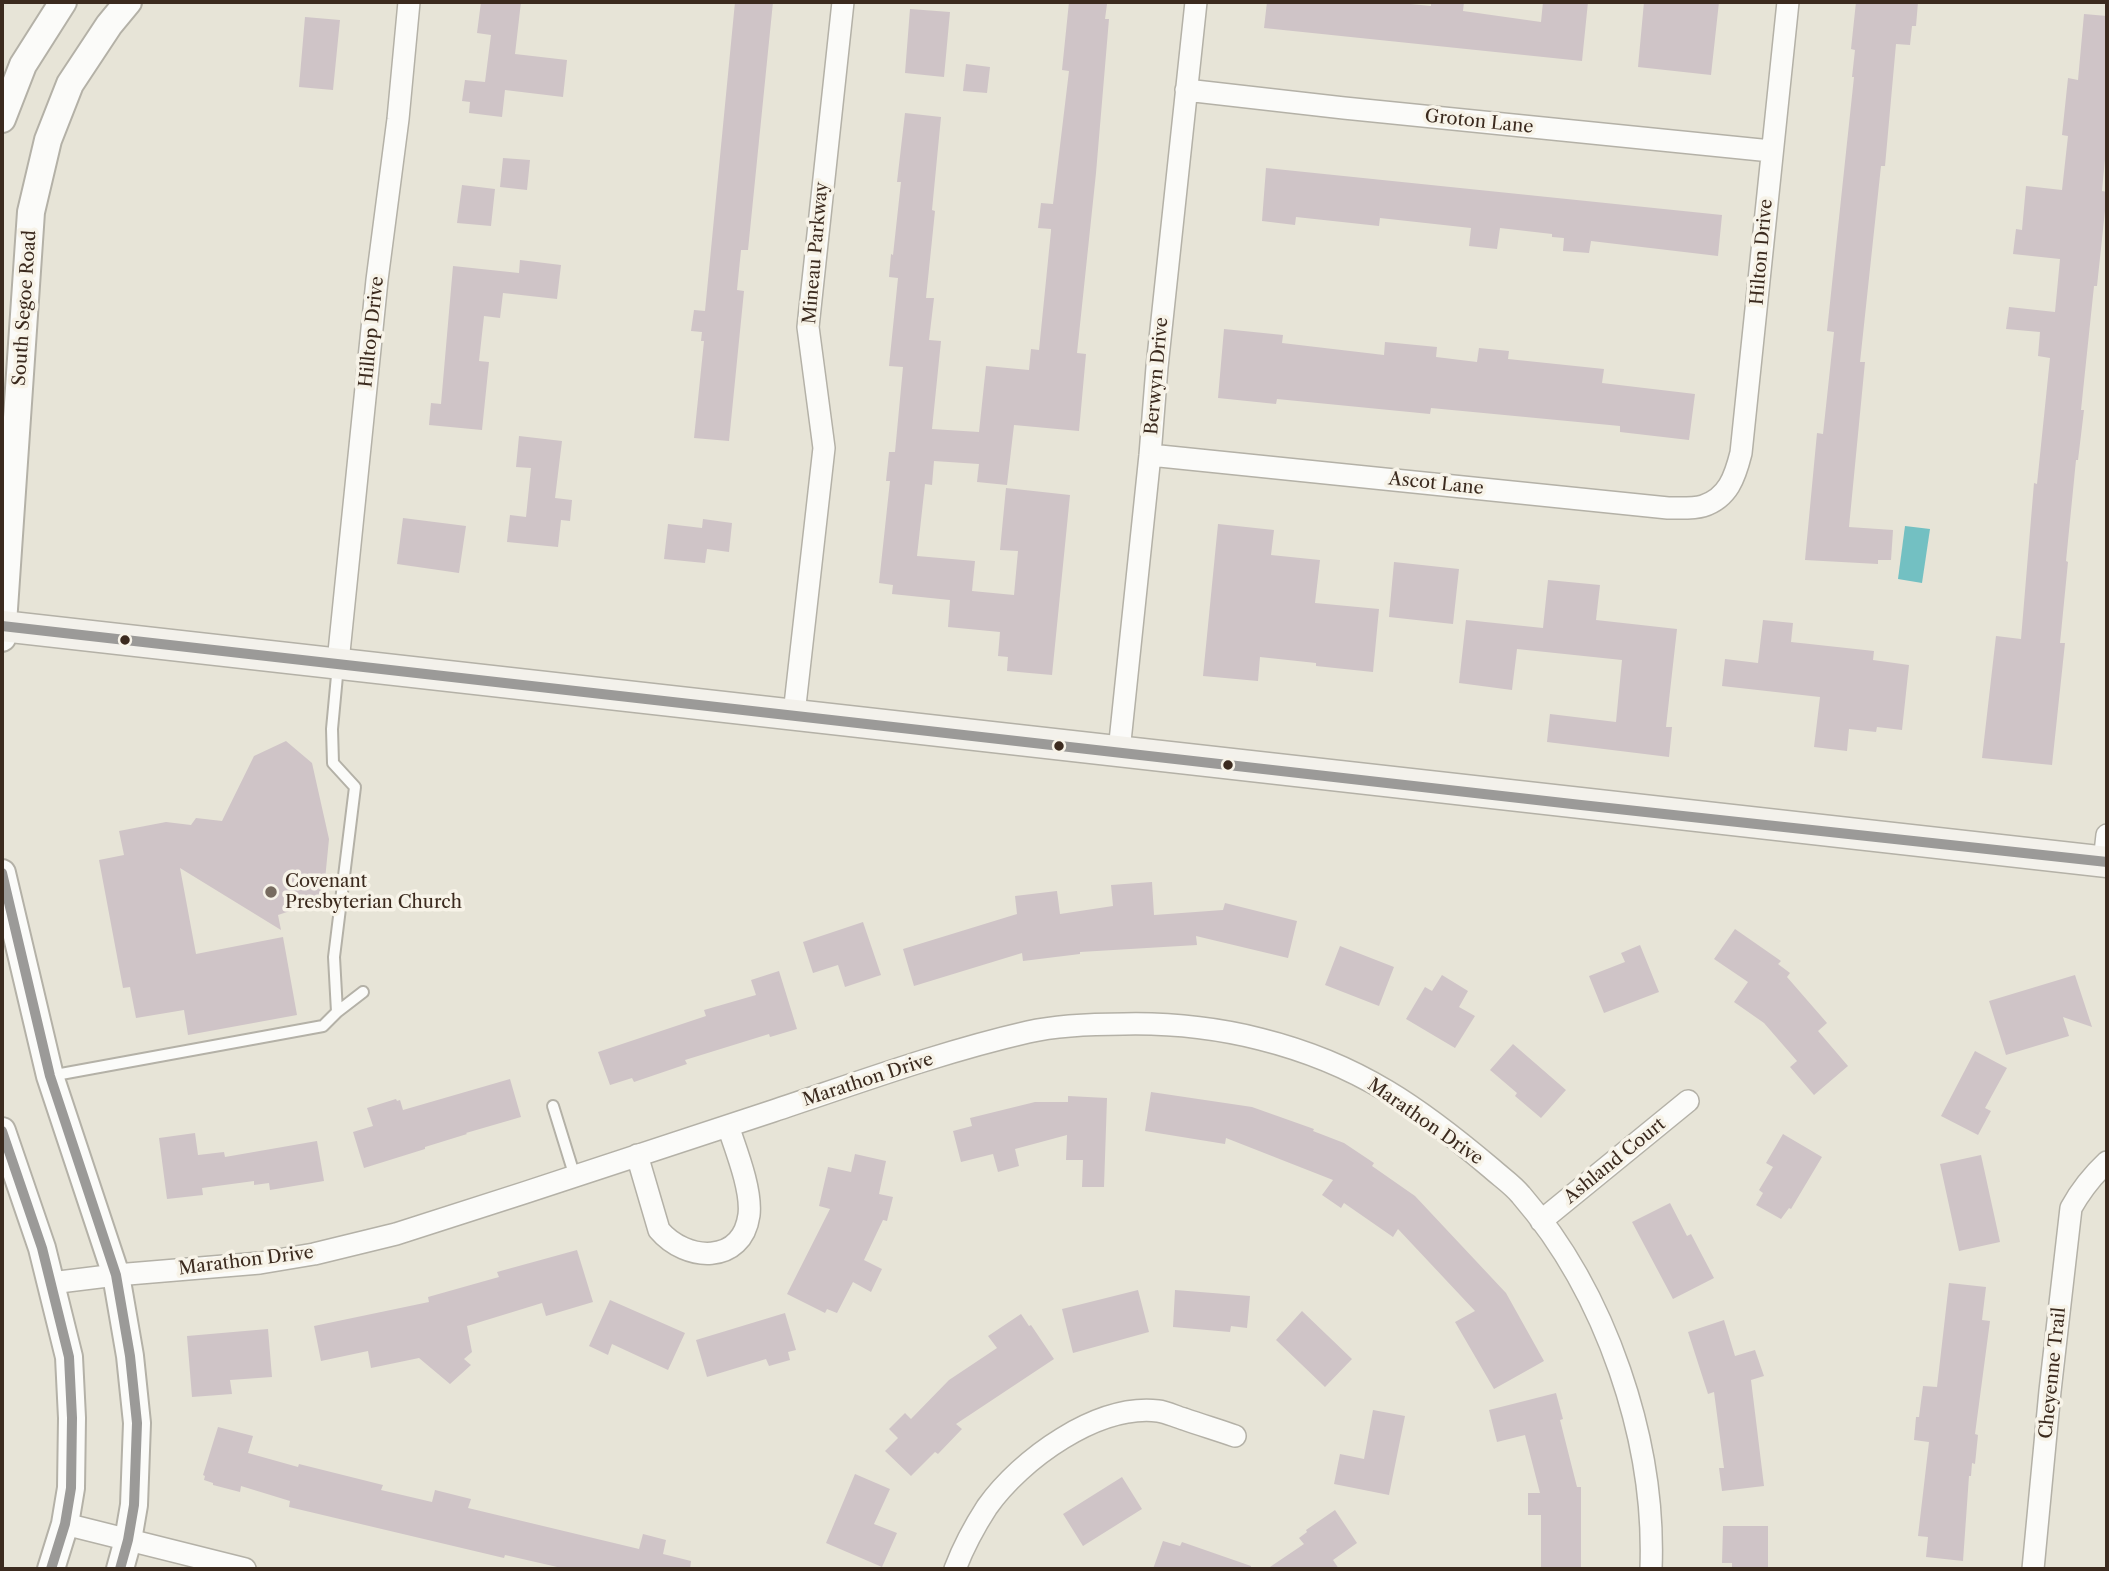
<!DOCTYPE html>
<style>
body{margin:0}
#map{position:relative;width:2109px;height:1571px;overflow:hidden;background:#e7e4d7;font-family:"Libre Caslon Text",serif}
canvas{display:block}
.frame{position:absolute;inset:0;border:4px solid #3b2a1e;pointer-events:none}
</style>
<div id="map">
<canvas width="2109" height="1571"></canvas>
<div class="frame"></div>
</div>
<script>
const ctx = document.querySelector('canvas').getContext('2d');
ctx.lineJoin = 'round';
function fillPath(path, color) { ctx.fillStyle = color; ctx.fill(path, 'evenodd'); }
function strokePath(path, color, width, dash) { ctx.strokeStyle = color; ctx.lineWidth = width; ctx.lineCap = dash ? 'butt' : 'round'; ctx.setLineDash(dash || []); ctx.stroke(path); }
function write(font, color, halo, rows, align = 'center') {
  ctx.font = font + ' "Libre Caslon Text",serif'; ctx.lineWidth = 7; ctx.setLineDash([]); ctx.textBaseline = 'middle'; ctx.strokeStyle = halo; ctx.fillStyle = color; for (const [text, x, y, turn = 0] of rows) {
    ctx.save(); ctx.translate(x, y); ctx.rotate((+turn || 0) * Math.PI / 180); ctx.textAlign = isNaN(turn) ? turn : align; if (halo) ctx.strokeText(text, 0, 0); ctx.fillText(text, 0, 0); ctx.restore();
  }
}
const water = new Path2D(`
 M1905 526 1930 529 1922 583 1898 579Z`);
const building = new Path2D(`
 M481 2H521L515 54 567 60 563 97 505 90 502 117 469 113 470 102 462 101 465 80 485 82 491 35 477 33Z
 M735 2H773L748 250H741L737 290 744 291 729 441 694 438 704 341H701L702 332 691 331 694 310 705 311Z
 M1069 2 1107 4 1105 19H1109L1096 173 1077 353 1086 354 1079 431 1014 425 1007 485 977 482 979 464 934 461 932 485 925 484 917 556 975 561 972 591 1014 595 1018 551 1000 550 1006 488 1070 495 1052 675 1007 671 1008 657 998 656 1000 632 948 627 950 600 892 594 893 585 879 583 890 481H886L889 452H895L903 367 889 366 898 278 889 277 891 254 893 255 901 182H897L905 113 941 117 932 210 935 211 926 298H934L929 340 941 341 932 429 979 432 986 366 1029 370 1031 349 1039 350 1051 231V229L1038 228 1041 203 1053 204 1069 71 1062 70Z
 M1267 2H1390L1431 6V2H1464L1463 11 1541 22 1543 2H1588L1582 61 1264 28Z
 M1644 2H1719L1711 75 1638 67Z
 M1856 2H1918L1916 26H1912L1910 45 1896 44 1885 166H1881L1860 362H1865L1849 527 1893 530 1891 560H1878V564L1805 560 1817 433 1823 434 1834 332 1827 331 1854 77H1852L1855 50 1851 49Z
 M910 9 950 12 944 77 905 73Z
 M2084 14 2107 16V138L2102 191 2107 192 2097 286H2094L2081 410H2084L2078 460H2076L2066 561 2068 562 2060 643H2065L2052 765 1982 758 1996 636 2021 639 2034 483 2037 484 2050 358 2038 356 2040 332 2006 329 2009 307 2055 312 2060 259 2013 254 2016 229 2022 230 2026 186 2062 190 2068 136 2062 135 2068 78 2078 80Z
 M305 17 340 20 333 90 299 87Z
 M966 64 990 67 987 93 963 91Z
 M503 158 530 160 527 190 500 187Z
 M1266 168 1722 215 1718 256 1591 241 1589 253 1563 251 1564 238 1552 237V234L1500 228 1497 249 1469 246 1471 228 1380 218 1379 226 1296 217 1295 225 1262 221Z
 M462 185 495 189 491 226 457 223Z
 M520 260 561 265 557 299 503 293 500 318 484 316 479 361 489 362 482 430 429 425 431 403 441 404 453 266 519 273Z
 M1224 329 1283 335 1282 343 1384 355 1385 342 1437 347 1436 357 1477 362 1479 348 1509 351 1508 359 1604 369 1602 383 1695 394 1689 440 1620 432V426L1431 408 1430 414 1277 399 1276 404 1218 398Z
 M519 436 562 441 555 498 572 500 570 521 561 520 558 547 507 542 510 515 526 517 531 468 516 467Z
 M403 518 466 526 459 573 397 564Z
 M703 519 732 523 729 552 707 549 705 563 664 559 668 524 702 528Z
 M1218 524 1274 530 1271 555 1320 560 1315 603 1379 609 1373 672 1316 666V663L1260 657 1258 681 1203 676Z
 M1394 562 1459 569 1453 624 1389 617Z
 M1548 580 1600 585 1596 620 1677 629 1666 727H1672L1669 757 1547 742 1550 714 1616 722 1622 660 1517 649 1512 690 1459 683 1466 620 1543 628Z
 M1763 620 1793 623 1791 642 1874 651 1873 660 1909 665 1902 730 1877 727 1876 732 1849 729 1847 751 1814 747 1820 697 1722 686 1725 659 1758 663Z
 M286 741 312 763 329 839 323 900 278 915 281 930 180 868 196 954 283 937 297 1015 188 1035 184 1010 136 1018 130 987 123 988 99 860 124 855 119 831 166 822 191 825 196 818 222 821 254 756Z
 M1152 882 1154 915 1223 910 1225 903 1297 921 1288 958 1196 936 1197 945 1080 952V954L1023 961 1022 953 914 986 903 949 1017 914 1015 896 1057 891 1060 914 1113 906 1111 885Z
 M863 922 881 975 845 987 838 965 813 973 803 942Z
 M1735 929 1781 961 1778 964 1790 973 1787 977 1827 1023 1818 1031 1848 1066 1814 1095 1790 1067 1797 1061 1764 1023 1734 1002 1748 982 1714 959Z
 M1640 945 1659 992 1604 1013 1589 976 1625 962 1621 953Z
 M1340 946 1394 967 1379 1006 1325 985Z
 M779 971 797 1029 770 1037 769 1034 685 1060 687 1064 634 1082 632 1078 610 1085 598 1052 706 1016 704 1010 756 995 751 980Z
 M1442 975 1468 991 1459 1007 1475 1016 1455 1048 1406 1019 1425 987 1432 991Z
 M2075 975 2092 1027 2063 1017 2069 1036 2006 1055 1989 1001Z
 M1513 1044 1566 1090 1541 1118 1515 1096 1517 1093 1490 1070Z
 M1975 1051 2007 1068 1985 1108 1991 1111 1978 1135 1941 1116Z
 M510 1079 521 1117 466 1133 467 1134 425 1147V1149L364 1168 353 1132 373 1126 367 1108 396 1099 397 1101 400 1100 403 1110Z
 M1151 1092 1252 1107 1314 1129 1313 1131 1344 1143 1374 1163 1372 1166 1415 1196 1506 1293 1544 1361 1494 1389 1455 1322 1475 1311 1398 1229 1393 1237 1344 1203 1341 1208 1322 1195 1333 1180 1226 1138 1225 1144 1145 1131Z
 M1068 1096 1107 1098 1104 1187H1082L1083 1160H1066L1067 1135 1015 1149 1019 1166 998 1172 993 1154 961 1162 953 1131 972 1126 970 1118 1035 1102H1068Z
 M195 1133 198 1155 224 1152 225 1157 317 1141 324 1181 270 1190 269 1183 254 1185V1181L202 1188 203 1195 167 1199 159 1138Z
 M1783 1134 1822 1157 1791 1209 1789 1208 1781 1219 1756 1205 1763 1193 1759 1190 1773 1167 1766 1163Z
 M855 1154 886 1161 879 1194 893 1197 887 1221 883 1220 864 1260 882 1269 871 1292 853 1282 837 1313 827 1309 825 1313 787 1294 830 1209 819 1206 828 1167 851 1172Z
 M1981 1155 2000 1242 1959 1251 1940 1164Z
 M1670 1203 1687 1236 1691 1234 1714 1278 1673 1299 1632 1222Z
 M577 1250 593 1302 546 1316 542 1303 467 1326 472 1352 464 1359 471 1365 450 1384 419 1358 371 1368 368 1351 321 1361 314 1326 429 1302 428 1297 499 1277 497 1272Z
 M1949 1283 1986 1287 1982 1320 1990 1321 1975 1434 1978 1435 1975 1464 1972 1463 1971 1476H1969L1963 1561 1926 1557 1928 1537 1918 1536 1929 1442 1914 1440 1916 1417H1919L1923 1386 1937 1387Z
 M1138 1290 1149 1332 1073 1353 1062 1309Z
 M1175 1290 1250 1296 1247 1328 1231 1326 1230 1332 1173 1327Z
 M610 1300 685 1333 668 1370 612 1344 608 1355 589 1346Z
 M1302 1311 1352 1359 1325 1387 1276 1340Z
 M785 1313 796 1350 788 1352 790 1360 769 1366 766 1359 707 1377 696 1340Z
 M1021 1314 1029 1326 1031 1325 1054 1359 956 1424 962 1429 938 1454 935 1452 911 1476 885 1451 898 1438 889 1429 905 1413 911 1419 949 1380 997 1348 988 1336Z
 M1724 1320 1735 1356 1755 1350 1764 1376 1751 1380 1764 1486 1722 1491 1719 1468H1724L1714 1392 1708 1394 1688 1332Z
 M268 1329 272 1377 230 1380 232 1394 192 1397 187 1336Z
 M1556 1393 1563 1419 1560 1420 1577 1487H1581V1567H1541V1515H1528V1493H1540L1525 1435 1497 1442 1489 1410Z
 M1373 1410 1405 1416 1389 1495 1334 1484 1340 1454 1364 1459Z
 M218 1427 253 1436 248 1453 298 1467 299 1464 383 1485 381 1490 432 1502 435 1490 471 1499 468 1508 639 1549 643 1534 666 1540 663 1554 691 1561 690 1569H566L505 1555 504 1558 289 1507 290 1501 241 1486 240 1492 213 1485V1483L204 1480 205 1476 203 1475Z
 M855 1474 890 1489 874 1524 897 1533 882 1567 826 1543Z
 M1122 1477 1142 1509 1083 1546 1063 1514Z
 M1335 1510 1357 1543 1333 1560 1339 1569H1267L1304 1544 1299 1538 1307 1532 1306 1530Z
 M1723 1526H1768V1569H1732V1563H1722Z
 M1163 1541 1180 1546 1182 1542 1251 1566V1569H1153Z`);
const service = new Path2D(`
 M337 1012 334 957 355 787 333 763 332 729 338 665
 M50 1076 323 1026 337 1012 363 992
 M553 1106 575 1177`);
const minor = new Path2D(`
 M1186 90 1344 108 1771 151
 M1150 455 1668 508C1679 508 1693 509 1703 506 1728 498 1735 477 1741 453L1788 2
 M338 662 377 280 398 119 409 2
 M794 714 824 448 808 327 843 2
 M1119 751 1150 455 1157 367 1196 2
 M2104 862 2107 835
 M637 1155 659 1230C686 1262 742 1265 749 1215 752 1190 736 1150 728 1126
 M1541 1221 1688 1101
 M51 1283 116 1275 260 1263 314 1254 396 1234C522 1194 647 1153 773 1111 857 1083 941 1052 1028 1032 1059 1025 1092 1024 1124 1024 1215 1022 1309 1044 1387 1091 1424 1113 1459 1141 1491 1168 1501 1177 1513 1185 1521 1195 1606 1293 1656 1440 1651 1569
 M65 1524 245 1569
 M955 1569C963 1548 974 1527 987 1507 1021 1459 1097 1404 1158 1411 1167 1412 1176 1417 1184 1419 1201 1425 1218 1430 1235 1436
 M2033 1569 2050 1391 2071 1208C2081 1190 2092 1176 2107 1162`);
const tertiary = new Path2D(`
 M2 119 23 65 63 2
 M2 638 31 212 48 140 70 84 109 25 128 2
 M2 873 50 1076 116 1275 130 1356 137 1423 134 1505 128 1540 120 1569
 M2 1131 42 1248 69 1357 72 1418 71 1488 65 1524 51 1569`);
const secondary = new Path2D(`
 M2 626C704 701 1405 789 2107 862`);
const bus1 = new Path2D(`
 M2 626 1581 805 2107 862
 M2 873 50 1076 116 1275 130 1356 137 1423 134 1505 128 1540 120 1569
 M2 1131 42 1248 69 1357 72 1418 71 1488 65 1524 51 1569`);
const markers = [
 [125,640,6,"#3b2a1e"],
 [1059,746,6,"#3b2a1e"],
 [1228,765,6,"#3b2a1e"],
 [271,892,7,"#776b5f"]
];
const streetNames = [
 ["Groton Lane",1479,122,6],
 ["Hilton Drive",1762,252,-85],
 ["Mineau Parkway",816,253,-85],
 ["South Segoe Road",25,308,-86],
 ["Hilltop Drive",372,332,-84],
 ["Berwyn Drive",1157,376,-85],
 ["Ascot Lane",1436,484,6],
 ["Marathon Drive",868,1080,-18],
 ["Marathon Drive",1425,1122,35],
 ["Ashland Court",1615,1161,-39],
 ["Marathon Drive",246,1261,-7],
 ["Cheyenne Trail",2053,1373,-84]
];
const poiNames = [
 ["Covenant",285,882],
 ["Presbyterian Church",285,903]
];
fillPath(water, '#73c0c2');
fillPath(building, '#cfc4c7');
strokePath(service, '#b4b1a7', 14);
strokePath(minor, '#b4b1a7', 24);
strokePath(tertiary, '#b4b1a7', 30);
strokePath(secondary, '#b4b1a7', 33);
strokePath(service, '#fbfbf9', 10);
strokePath(minor, '#fbfbf9', 21);
strokePath(tertiary, '#fbfbf9', 26);
strokePath(secondary, '#f3f1eb', 30);
strokePath(bus1, '#9b9a98', 10);
for (const [x, y, r, color] of markers) { const dot = new Path2D(); dot.arc(x, y, r, 0, 2 * Math.PI); ctx.fillStyle = color; ctx.fill(dot); strokePath(dot, '#f7f3e8', 2.5); }
write('18px', '#3b2a1e', '#f7f3e8', streetNames);
write('18px', '#3b2a1e', '#f7f3e8', poiNames, 'left');
</script>
